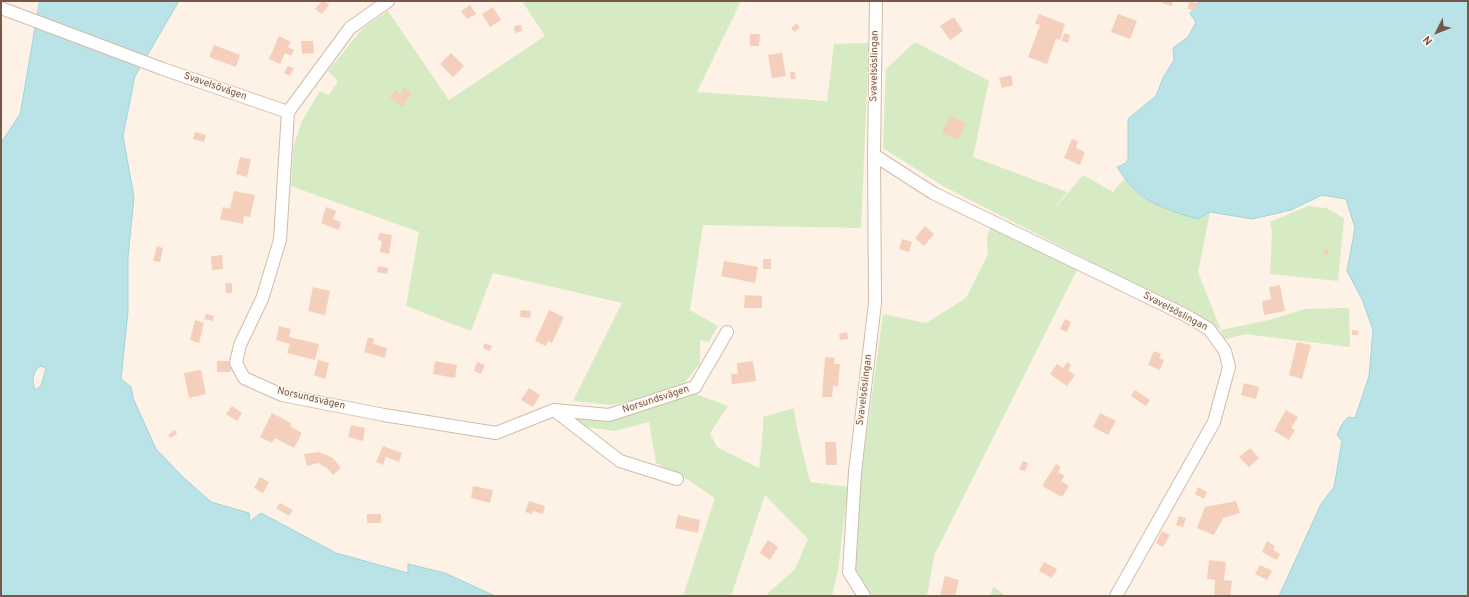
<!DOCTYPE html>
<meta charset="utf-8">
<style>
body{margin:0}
#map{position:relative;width:1469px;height:597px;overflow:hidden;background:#fdf2e5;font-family:Overpass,sans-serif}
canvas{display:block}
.frame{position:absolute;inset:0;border:2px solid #775749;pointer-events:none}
.north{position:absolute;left:1417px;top:12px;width:40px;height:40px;-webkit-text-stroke:3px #fff7ec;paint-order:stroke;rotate:228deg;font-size:11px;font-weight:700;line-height:16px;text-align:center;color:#775749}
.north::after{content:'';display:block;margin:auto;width:14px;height:18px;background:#775749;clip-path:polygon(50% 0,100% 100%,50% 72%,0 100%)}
</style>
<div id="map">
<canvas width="1469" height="597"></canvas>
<div class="frame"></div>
<div class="north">N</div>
</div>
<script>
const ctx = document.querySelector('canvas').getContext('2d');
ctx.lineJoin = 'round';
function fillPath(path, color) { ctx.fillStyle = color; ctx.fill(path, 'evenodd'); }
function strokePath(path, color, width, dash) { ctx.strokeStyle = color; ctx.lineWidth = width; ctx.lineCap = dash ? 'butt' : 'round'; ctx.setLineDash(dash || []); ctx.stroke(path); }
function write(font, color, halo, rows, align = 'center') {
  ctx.font = font + ' Overpass,sans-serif'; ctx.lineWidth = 3; ctx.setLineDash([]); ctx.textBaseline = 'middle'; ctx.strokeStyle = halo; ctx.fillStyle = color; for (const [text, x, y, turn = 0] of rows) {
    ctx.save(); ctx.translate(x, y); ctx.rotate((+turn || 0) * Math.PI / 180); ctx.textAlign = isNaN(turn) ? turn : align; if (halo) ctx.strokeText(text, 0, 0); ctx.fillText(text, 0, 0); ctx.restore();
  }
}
const green = new Path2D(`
 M522 1H741L697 92 827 101 834 44 869 43 861 228 703 225 690 310 718 326 709 342 700 340V363L684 384 654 395 612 405 573 401 622 303 493 273 471 331 406 306 419 232 291 186 293 147 302 121 320 91 329 95 338 81 328 71 362 29 388 11 449 100 545 36Z
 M915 42 989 81 973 157 1067 192 1050 214 1083 175 1113 192 1125 178 1144 198 1198 219 1210 212 1198 272 1221 330 1269 320 1305 309 1349 308 1350 347 1245 334 1223 340 1221 330 1203 319 943 186 883 148 886 69Z
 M1308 206 1326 208 1344 218 1338 281 1270 274 1272 232 1270 222Z
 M990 226 1077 270 934 556 927 596H868L856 574 853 536 883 314 926 323 966 298 988 254 987 238Z
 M690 392 728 406 710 433 717 447 759 468 763 430V417L794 408 797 428 810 482 848 487 838 570 832 596H765L795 569 808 539 765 495 731 596H683L715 498 682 476 656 463 649 422 615 431 579 426 570 416 613 420Z
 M994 587 1006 596H989Z`);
const water = new Path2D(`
 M40 1H179L135 76 123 136 134 197 128 257V311L121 379 131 387 133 398 156 449 184 478 211 502 249 513 250 521 261 513 336 553 408 573V564L445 573 495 596H1V143L20 114ZM41 366 46 368 41 386 35 390C32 381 32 371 41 366Z
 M1200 1H1468V596H1279L1321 504 1334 487 1342 441 1337 435 1342 424 1348 417 1355 418 1369 376 1373 330 1362 299 1347 271 1355 228 1346 199 1322 195 1291 210 1253 219 1210 212 1198 219C1183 215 1158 207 1145 198 1134 191 1124 178 1117 167L1126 163 1128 159V119L1156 96 1163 78 1174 60 1173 48 1188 37 1196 22 1190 14Z`);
const building = new Path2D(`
 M322 1H325L329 5 322 14 315 9Z
 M1162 1H1173L1172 6 1162 3Z
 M1189 2 1197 3 1196 10 1188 9Z
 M470 5 476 14 467 19 461 11Z
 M493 7 501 20 490 27 482 14Z
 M1039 14 1065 24 1060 40 1056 39 1047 64 1028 57 1040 25 1035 23Z
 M1118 14 1137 21 1130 39 1111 32Z
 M954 17 963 31 950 40 940 26Z
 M796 23 800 27 795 32 791 29Z
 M521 25 522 31 515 33 514 26Z
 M1064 33 1070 35 1068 43 1062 41Z
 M750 34H760L759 46H750Z
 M279 36 291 42 288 47 294 50 291 56 285 53 280 64 269 59Z
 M301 41H313L314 53 302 54Z
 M214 45 240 55 236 67 209 57Z
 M451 53 464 66 453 77 440 64Z
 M782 53 786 76 772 78 768 55Z
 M288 66 294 68 290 76 284 73Z
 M790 72H795L796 79H791Z
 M1011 75 1013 85 1002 88 999 78Z
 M404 88 411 93 403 107 390 98 395 90 400 94Z
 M950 116 966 123 958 140 942 133Z
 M195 132 206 135 204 142 193 139Z
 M1072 139 1078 141 1076 148 1085 152 1080 165 1064 158Z
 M240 157 251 159 247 177 236 174Z
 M234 191 255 195 250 217 244 216 243 224 220 219 223 207 230 209Z
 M326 207 336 211 333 219 341 222 339 230 321 223Z
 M925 226 934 234 924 246 915 238Z
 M379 233 392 235 389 254 380 252 382 241 378 240Z
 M902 239 912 242 909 252 899 249Z
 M157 246 163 248 160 262 153 261Z
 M1327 249 1329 255 1325 256 1323 250Z
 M222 255 223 269 212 270 211 256Z
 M763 259H771V269H763Z
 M724 261 758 267 755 283 721 276Z
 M378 266 388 268 387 274 377 272Z
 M225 283H232V293H226Z
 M1280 285 1285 311 1264 315 1262 301 1271 299 1269 287Z
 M313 287 330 291 325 315 308 311Z
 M745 295 762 296V308H744Z
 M521 310 531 311 530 318 520 317Z
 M549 310 564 317 552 343 548 341 546 346 535 341Z
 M206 314 214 316 213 321 204 319Z
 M1065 319 1071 322 1067 332 1060 329Z
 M195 320 204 323 199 343 190 340Z
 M279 326 291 329 289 337 319 344 315 360 287 353 290 344 276 340Z
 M1352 330 1359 331 1358 335H1352Z
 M847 332 848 339 840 340 839 334Z
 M368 337 374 339 373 344 387 348 385 358 364 352Z
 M1297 342 1311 345 1302 379 1289 375Z
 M484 343 492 346 490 351 483 348Z
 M1154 351 1161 354 1159 358 1164 360 1160 370 1148 365Z
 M825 357 835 358 834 364H840L838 386H833L832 397H822Z
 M318 360 329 363 325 379 314 375Z
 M217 361H230L231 372H217Z
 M435 361 457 365 455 378 433 374Z
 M753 361 756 381 732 384 731 374H738L737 363Z
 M477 362 485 365 481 374 474 371Z
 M1067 362 1071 365 1068 370 1075 375 1067 386 1050 374 1057 364 1063 368Z
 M201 370 206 394 189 398 184 373Z
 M1244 383 1259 387 1256 399 1241 395Z
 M529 388 540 395 533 407 521 400Z
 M1135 390 1150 400 1146 406 1131 396Z
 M232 406 242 413 237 421 226 414Z
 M1286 410 1298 417 1291 428 1295 430 1289 440 1274 431Z
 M272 413 291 423 290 426 302 433 294 448 275 438 272 443 260 437Z
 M1100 413 1116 421 1108 435 1093 427Z
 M351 425 365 428 363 441 348 437Z
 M175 430 177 434 170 438 168 435Z
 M825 442H836L837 465H826Z
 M383 446 402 453 399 462 386 457 383 465 376 462Z
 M1250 448 1259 458 1249 467 1239 457Z
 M319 452 333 458 341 468 333 475 327 468 318 463 307 466 304 454Z
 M1023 461 1028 463 1025 471 1019 469Z
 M1056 464 1061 467 1058 472 1065 476 1061 481 1069 486 1062 497 1042 486Z
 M260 477 269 482 263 493 254 488Z
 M473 486 493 490 490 503 471 498Z
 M1198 487 1207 492 1204 499 1195 494Z
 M529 501 545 506 543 514 533 511 532 514 525 512Z
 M1236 501 1240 513 1223 518 1214 535 1197 528 1205 507Z
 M280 503 293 510 289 516 276 508Z
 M367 514H381V523H367Z
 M678 515 700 520 698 533 675 528Z
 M1179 516 1186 518 1183 527 1176 525Z
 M1162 531 1170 535 1163 547 1156 543Z
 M768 540 778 547 770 560 760 553Z
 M1267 541 1275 546 1273 550 1280 554 1277 560 1262 552Z
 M1209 560 1226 562 1224 580 1232 581 1230 596H1214L1215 580 1207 579Z
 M1044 562 1057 569 1052 578 1039 571Z
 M1260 565 1272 571 1267 580 1255 574Z
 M945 576 959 580 955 596H940Z`);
const minor = new Path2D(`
 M1 8 163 69 288 112
 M288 112 280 240 262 299 240 345 236 363 244 378 282 395 384 415 496 433 554 410 609 415 695 387 727 332
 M288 112 350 28 388 1
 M874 155 933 193 1185 315 1209 329 1225 351 1229 367 1214 422 1116 596
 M554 410 620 461 677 479
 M864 596 849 572 855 472 875 303 874 155 876 1`);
const streetNames = [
 ["Svavelsöslingan",875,66,-89],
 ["Svavelsövägen",215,87,19],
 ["Svavelsöslingan",1175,312,28],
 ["Svavelsöslingan",865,390,-83],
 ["Norsundsvägen",311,399,13],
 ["Norsundsvägen",656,400,-18]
];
fillPath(green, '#d6ebc3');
fillPath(water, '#b9e3e7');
strokePath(water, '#9fd4da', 1);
fillPath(building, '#f3cfbc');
strokePath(minor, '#d1bbad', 14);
strokePath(minor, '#fff', 12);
write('10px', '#775749', '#fff7ec', streetNames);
</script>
